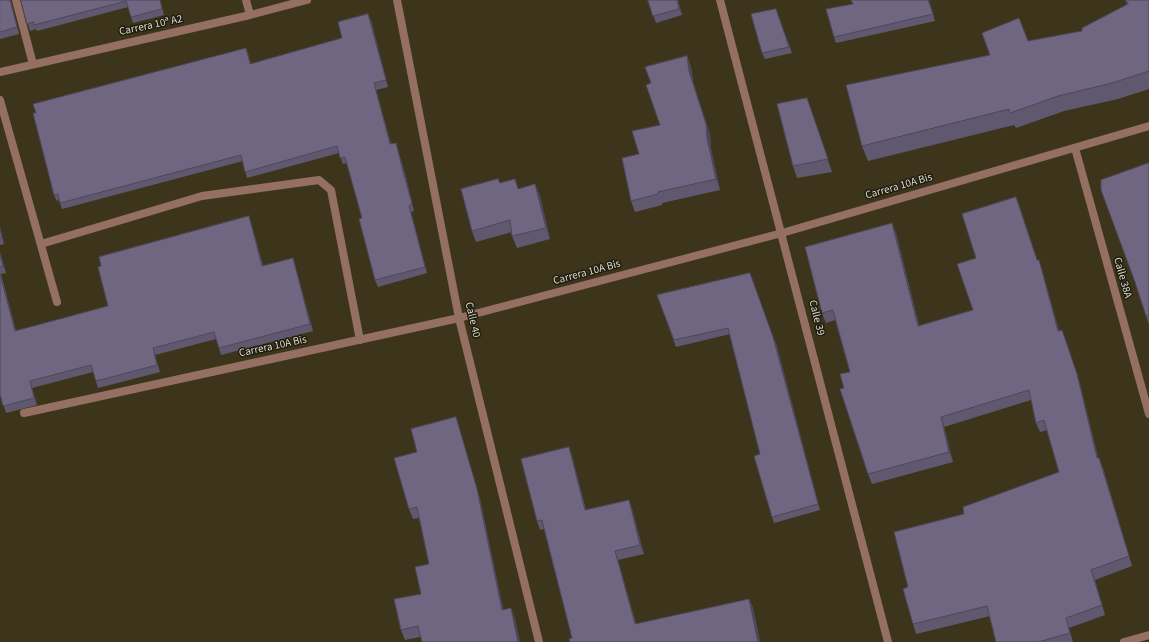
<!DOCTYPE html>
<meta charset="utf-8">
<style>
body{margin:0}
canvas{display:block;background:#3c351b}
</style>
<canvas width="1149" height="642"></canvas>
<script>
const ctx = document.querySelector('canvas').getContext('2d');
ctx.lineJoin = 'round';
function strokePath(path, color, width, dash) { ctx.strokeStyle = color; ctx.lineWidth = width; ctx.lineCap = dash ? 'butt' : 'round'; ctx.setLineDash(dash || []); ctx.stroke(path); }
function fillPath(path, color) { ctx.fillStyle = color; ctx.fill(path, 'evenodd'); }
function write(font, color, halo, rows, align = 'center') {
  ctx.font = font + ' "Source Sans 3",sans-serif'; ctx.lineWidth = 3; ctx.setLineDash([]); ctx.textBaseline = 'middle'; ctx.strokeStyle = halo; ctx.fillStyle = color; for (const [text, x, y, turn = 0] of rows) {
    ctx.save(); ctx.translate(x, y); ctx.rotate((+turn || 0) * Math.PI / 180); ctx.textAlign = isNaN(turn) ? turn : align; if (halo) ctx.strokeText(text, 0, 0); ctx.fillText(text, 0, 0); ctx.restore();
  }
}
const minor = new Path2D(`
 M16 0 33 64
 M246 0 250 15
 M397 0 459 318 539 642
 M720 0 888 642
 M0 72 250 15 307 0
 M0 100 57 302
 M1075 148 1149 414
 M41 244 202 196 319 180 331 190 360 340
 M24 413 459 318 782 233 1149 126
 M1124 642 1149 635`);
const wall = new Path2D(`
 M0 0 11 1 19 34 0 39Z
 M21 0H160L164 15 133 23 128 7 37 31 36 29 30 31Z
 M648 0H678L682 15 656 23Z
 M929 0 935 21 836 43 834 37Z
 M1125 0H1149V89L1118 99 1064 111 1016 128 1014 125 868 161 862 146 990 55 1028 41 1082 31 1128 5Z
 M776 9 792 53 765 59 762 53Z
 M368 14 371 20 388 87 376 90 391 144 398 150 406 177 414 211 411 212 427 273 378 287 375 280 362 218 347 163 343 164 339 153 247 178 243 161 62 209 59 200 57 201 54 195 36 113 248 54 251 64 342 38Z
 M687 56 691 67 693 82 710 135 711 149 720 190 662 203V205L635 212 631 201 639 154 660 125 651 83Z
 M807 98 832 172 797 178 793 166Z
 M1149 163V325L1136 284Z
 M515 179 518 189 535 184 540 196 550 239 517 248 512 236V232L476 242 472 231 500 183Z
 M1016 197 1037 260 1042 270 1059 331 1066 340 1080 384 1098 458 1103 468 1132 566 1095 580 1105 615 1069 628 1073 642H996L990 616 916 634 913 624 908 587 964 514 1059 472 1047 430 1040 432 1036 423 1031 400 944 427 953 462 872 484 868 474 844 388 850 372 835 320 826 323 822 313 896 233 919 326 973 310 976 258Z
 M251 223 263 265H295L313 331 221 355 216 339 155 355 160 372 98 388 93 372 32 388 37 405 6 413 1 396H0V252L6 273 1 274 16 331 108 306Z
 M0 227 4 244 0 245Z
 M657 295 776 343 820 510 774 523 772 517 760 454 730 334 676 347Z
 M456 417 459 427 480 499 503 610 515 618 405 640 401 630 421 594 429 564 419 518 413 519 409 509 417 452Z
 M569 447 572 456 586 510 629 500 632 509 644 554 618 560 636 624 749 599 753 608 760 642H570L572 638 544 529 540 530 537 521Z`);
const shadedWall = new Path2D(`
 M10 0H11V1L19 34Z
 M677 0H678L682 15 679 9Z
 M368 14 371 20 388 87 386 80Z
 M687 56 691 67 693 82 710 135 711 149 720 190 716 179 689 71Z
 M374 83 376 90 392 151 390 144Z
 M396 143 406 177 414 211 412 204Z
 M535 184 540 196 550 239 546 228Z
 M1016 197 1020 207 1040 270 1037 260Z
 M409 206 411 212 427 273 425 267Z
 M249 216 251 223 265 273 262 266Z
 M892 223 896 233 922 336 918 326Z
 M0 227 4 244 0 230Z
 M0 252 6 273 3 266Z
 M293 258 295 265 313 331 310 324Z
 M1039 260 1042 270 1062 341 1058 331Z
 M0 272 18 338 15 331Z
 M1062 330 1080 384 1101 468 1097 458Z
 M773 337 776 343 820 510 818 504Z
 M30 381 32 388 37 405 34 398Z
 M456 417 459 427 480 499 506 621 502 610Z
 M941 417 944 427 953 462 949 452Z
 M569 447 572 456 588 519 585 510Z
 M1099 458 1103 468 1132 566 1129 556Z
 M629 500 632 509 644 554 640 545Z
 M615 551 618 560 638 633 635 624Z
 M1091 570 1095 580 1105 615 1102 605Z
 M749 599 753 608 760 642H758Z
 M511 608 515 618 520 642H518Z`);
const building = new Path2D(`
 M0 0H10L17 27 0 32Z
 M21 0H160L162 9 131 17 126 1 34 25V22L27 24Z
 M648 0H677L679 9 653 16Z
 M851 0H928L933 14 834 37 826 9 853 4Z
 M1126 0H1149V71L1112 83 1058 96 1010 113 1009 109 862 146 846 85 990 55 982 33 1019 18 1028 41 1082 31V28L1128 4Z
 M776 9 789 47 762 53 751 14Z
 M368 14 386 80 374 83 390 144 396 143 403 171 412 204 409 206 425 267 375 280 359 219 362 218 345 157 340 158 337 146 245 172 241 155 60 203 58 194 54 195 33 113H36L33 104 246 48 250 64 342 38 338 22Z
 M687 56 689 71 706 124 707 138 716 179 658 192V194L631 201 622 158 639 154 632 131 660 125 646 85 651 83 645 67Z
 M807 98 828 159 793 166 777 104Z
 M1149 163V315L1146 316 1135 282 1101 190V180Z
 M498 179 500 183 515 179 518 189 535 184 546 228 512 236 510 220 472 231 461 189Z
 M1016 197 1037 260H1039L1058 331 1062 330 1077 374 1097 458H1099L1129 556 1091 570 1102 605 1066 618 1070 633 1038 642H996L987 606 913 624 903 589 908 587 894 532 964 514 963 507 1059 472 1044 420 1036 423 1029 390 941 417 949 452 868 474 840 389 844 388 840 374 850 372 833 310 822 313 805 247 892 223 918 326 973 310 957 264 976 258 962 214Z
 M249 216 262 266 293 258 310 324 219 348 214 332 153 348 157 365 96 381 91 365 30 381 34 398 3 406 0 394V274L15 331 108 306 98 267 101 266 99 257Z
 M0 230 2 237 0 238Z
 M0 254 3 266 0 267Z
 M750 273 773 337 818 504 772 517 754 456 760 454 728 328 674 340 657 295Z
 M456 417 477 489 502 610 511 608 518 642H422L418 626 401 630 394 599 421 594 415 567 429 564 417 507 409 509 394 458 417 452 411 429Z
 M569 447 585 510 629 500 640 545 615 551 635 624 749 599 758 642H570L569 639 572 638 542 520 537 521 521 459Z`);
const streetNames = [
 ["Carrera 10ª A2",151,26,-12],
 ["Carrera 10A Bis",899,187,-16],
 ["Carrera 10A Bis",587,273,-15],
 ["Calle 38A",1122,278,74],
 ["Calle 39",816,318,76],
 ["Calle 40",472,320,77],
 ["Carrera 10A Bis",273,347,-12]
];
strokePath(minor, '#946f62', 8);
fillPath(wall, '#60586f');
fillPath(shadedWall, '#4e475a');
fillPath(building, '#706681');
strokePath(building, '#4e475a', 1);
write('11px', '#dedacb', '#201d11', streetNames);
</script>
